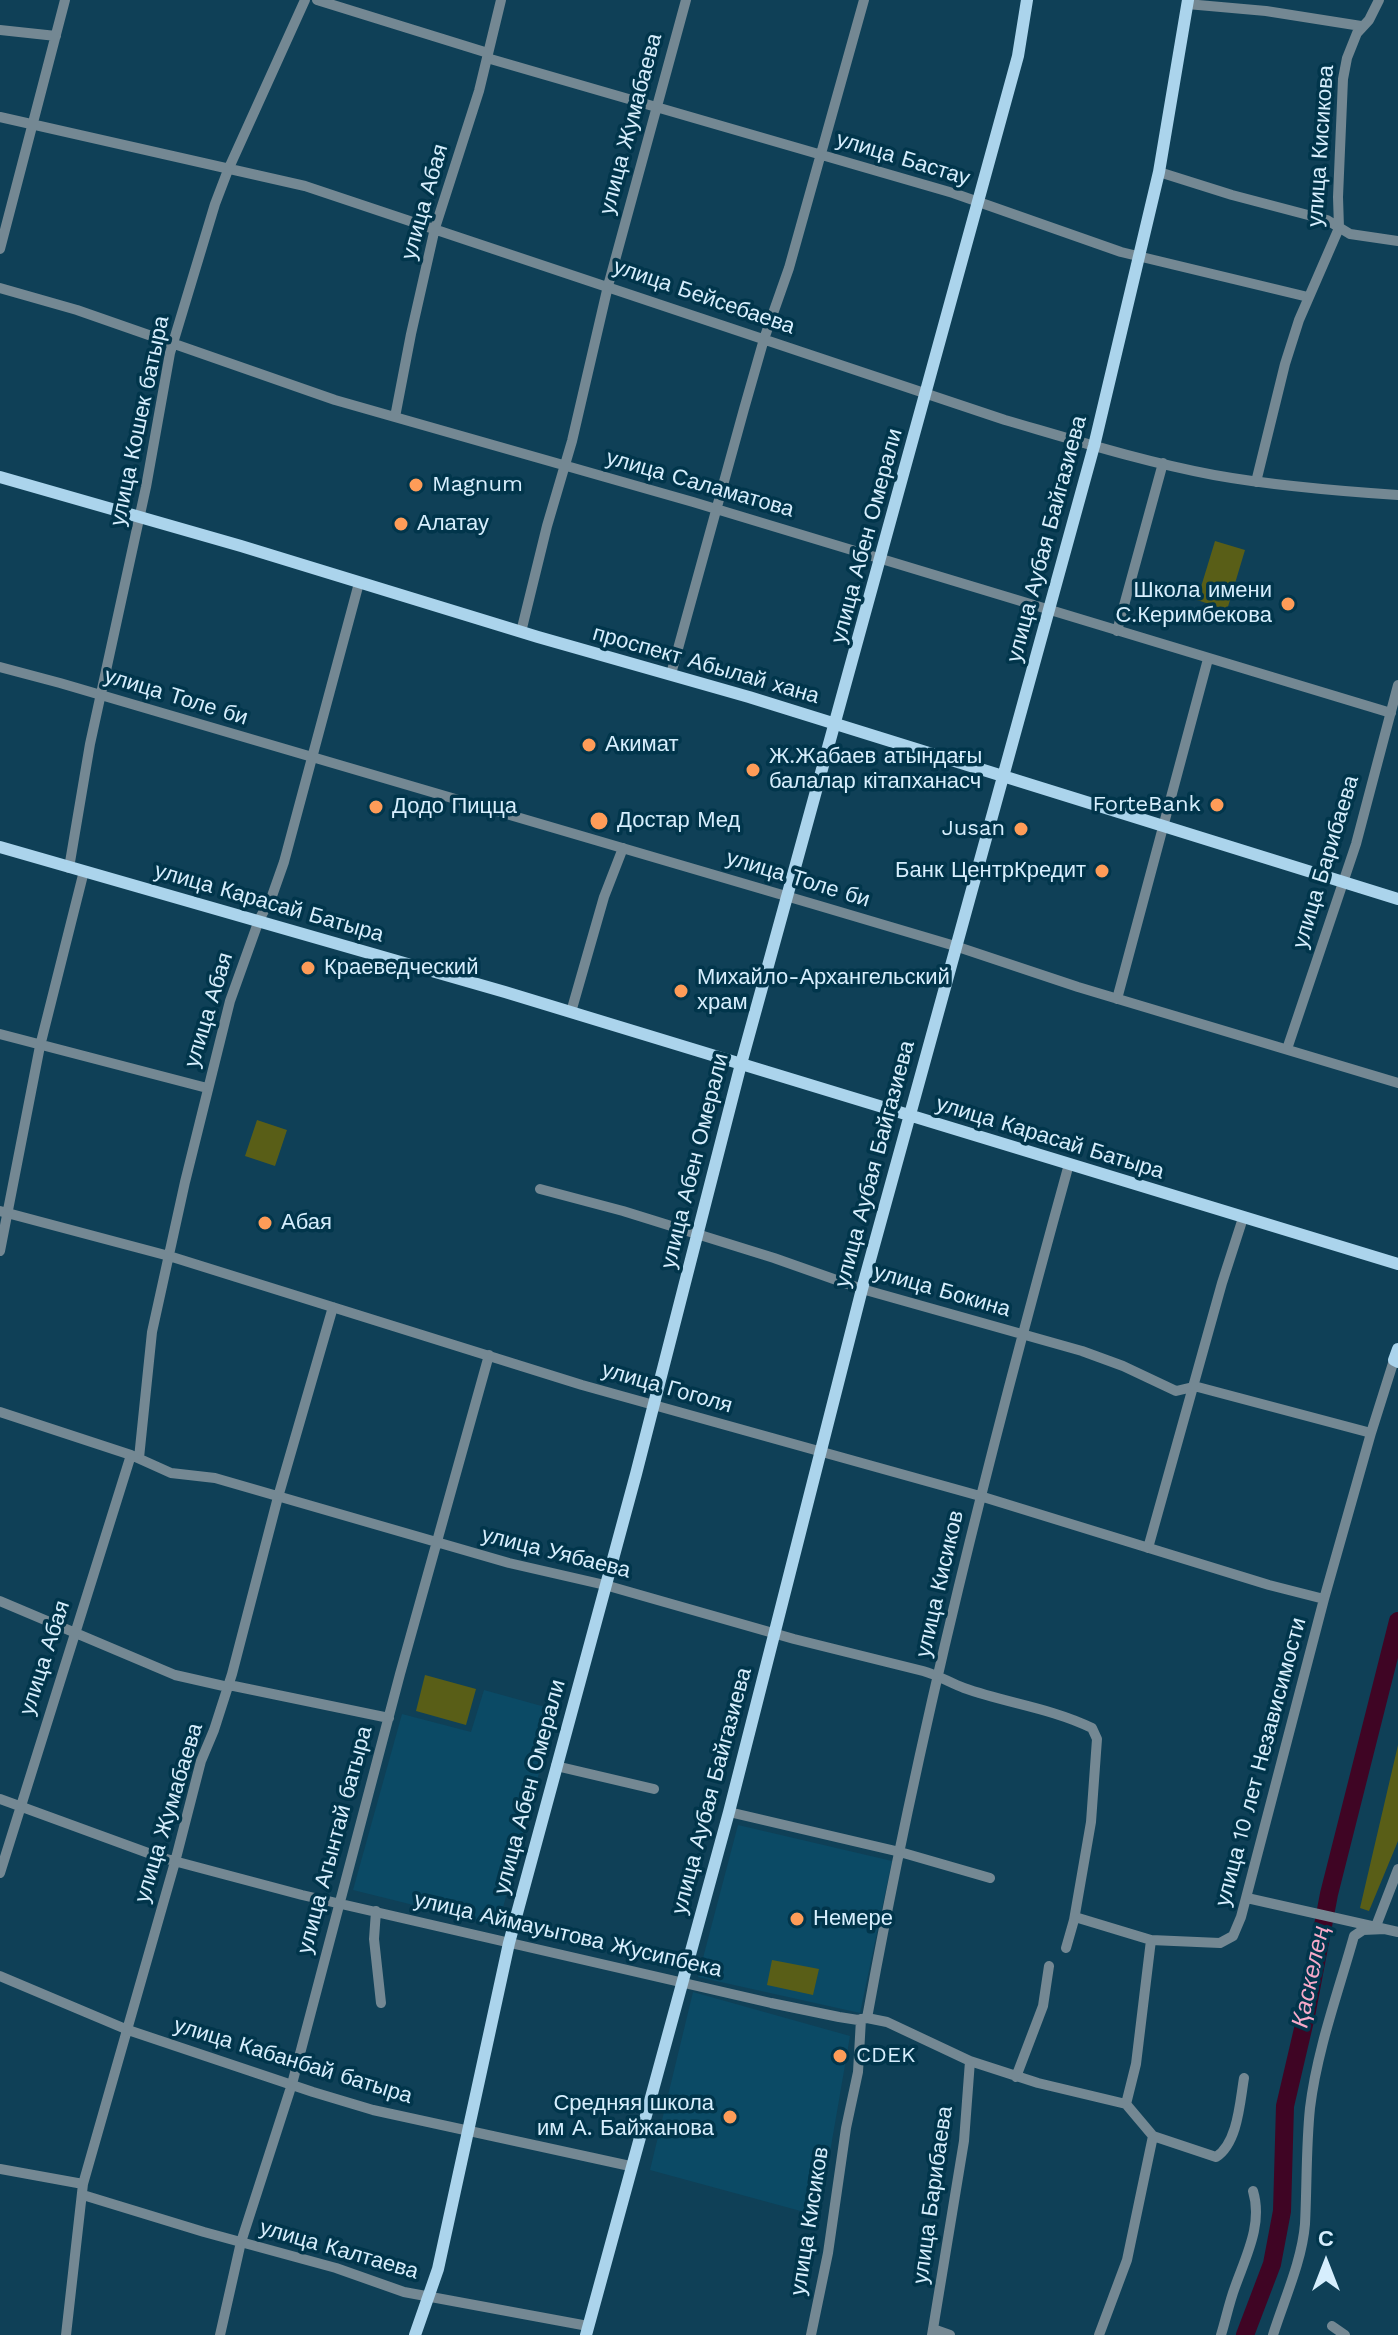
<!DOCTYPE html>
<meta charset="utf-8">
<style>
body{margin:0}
#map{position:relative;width:1398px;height:2335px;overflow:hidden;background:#0f4057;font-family:"Work Sans",sans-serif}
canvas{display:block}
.north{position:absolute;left:1286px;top:2223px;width:80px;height:80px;-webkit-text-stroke:6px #01354b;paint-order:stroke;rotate:0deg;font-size:22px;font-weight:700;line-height:32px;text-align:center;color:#d6eefd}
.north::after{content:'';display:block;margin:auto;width:28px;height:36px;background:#d6eefd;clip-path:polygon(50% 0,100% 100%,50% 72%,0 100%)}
</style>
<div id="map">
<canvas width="1398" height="2335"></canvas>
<div class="north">С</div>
</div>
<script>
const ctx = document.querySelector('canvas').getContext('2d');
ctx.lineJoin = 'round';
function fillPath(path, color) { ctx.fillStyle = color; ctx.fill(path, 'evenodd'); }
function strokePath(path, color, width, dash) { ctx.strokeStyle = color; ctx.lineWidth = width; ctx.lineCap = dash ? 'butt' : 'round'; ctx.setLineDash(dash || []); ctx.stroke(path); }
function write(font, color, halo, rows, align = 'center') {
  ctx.font = font + ' "Work Sans",sans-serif'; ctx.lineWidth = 7; ctx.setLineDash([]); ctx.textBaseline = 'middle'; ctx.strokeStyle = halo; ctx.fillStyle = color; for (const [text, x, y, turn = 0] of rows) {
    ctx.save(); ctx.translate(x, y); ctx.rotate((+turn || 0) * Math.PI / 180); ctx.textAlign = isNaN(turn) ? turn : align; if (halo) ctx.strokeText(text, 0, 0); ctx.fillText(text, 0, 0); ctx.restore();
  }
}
const built = new Path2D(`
 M484 1690 556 1710 498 1926 353 1890 402 1714 471 1732Z
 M738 1825 892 1861 860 2013 698 1977Z
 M693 1992 850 2036 819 2216 650 2170Z`);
const green = new Path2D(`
 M1215 541 1245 550 1227 610 1197 600Z
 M257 1120 287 1130 275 1166 245 1156Z
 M425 1675 476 1689 466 1725 416 1711Z
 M1398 1745V1841L1369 1911 1360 1908Z
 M772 1960 819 1969 813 1995 767 1985Z`);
const river = new Path2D(`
 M1245 2335 1272 2264 1282 2211 1285 2106 1306 2016 1329 1894 1398 1621`);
const minor = new Path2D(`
 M317 0 488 53
 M1187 4 1266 11 1361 26
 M0 30 56 36
 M487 58 953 193 1121 252 1308 297
 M0 117 305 186 1005 420C1074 440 1144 462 1214 475 1275 486 1337 491 1398 495
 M1159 172 1232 195 1327 220 1350 234 1398 241
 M0 249 65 0
 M0 288 77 310 335 400 693 502 1391 713
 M395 417 411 334 435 228 479 91 501 0
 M1256 482 1285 364 1299 320 1339 228 1338 197 1343 79 1347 58 1357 33 1369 20 1379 0
 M1117 631 1163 463
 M521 632 547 526 572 441 608 286 686 0
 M0 667 60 683 820 906 955 946 1078 987 1398 1083
 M671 674 744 409 764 339 789 268 864 0
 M69 868 90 744 146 487 170 353 215 204 228 170 305 0
 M1117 999 1208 659
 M571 1012 604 897 623 848
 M0 1034 207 1088
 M1287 1049 1356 844 1398 685
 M540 1189 623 1211 774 1258 862 1289 1082 1351 1123 1366 1176 1391 1193 1387
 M0 1211 169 1256 582 1385 980 1496 1269 1585 1324 1599
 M0 1251 40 1046 84 871
 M1194 1386 1371 1433
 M0 1412 131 1455 171 1473 215 1478 509 1563 605 1585 794 1639 923 1671C938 1675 950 1683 964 1688 1006 1703 1051 1708 1092 1728L1097 1739 1091 1822 1074 1920 1066 1948
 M139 1458 152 1332 185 1182 230 1001 259 920 272 896 284 862 359 583
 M1148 1548 1222 1283 1243 1218
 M0 1601 175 1675 228 1687
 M229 1685 389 1718
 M556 1766 654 1789
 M0 1799 159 1857 302 1895 771 2003 839 2017 858 2020 867 2018 887 2022 970 2061 1038 2083 1126 2104
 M729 1812 900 1852 990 1878
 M0 1873 131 1455
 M1247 1898 1398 1932
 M376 1911 374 1939 381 2003
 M1075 1917 1151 1940
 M1376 1926 1398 1869
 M0 1976 128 2030 313 2092 373 2110 630 2166
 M867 2018C919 1730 991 1446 1069 1164
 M1016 2077 1043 2006 1049 1966
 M1126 2104 1136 2064 1151 1940 1220 1943 1233 1936 1241 1917 1324 1599 1371 1433 1394 1360
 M1153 2136 1216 2157C1238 2143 1240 2101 1244 2078
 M0 2169 83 2184
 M83 2195 204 2232 336 2268 404 2292 588 2326
 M1332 2326 1345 2335
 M933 2329 950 2335
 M66 2335 83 2184 175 1862 201 1761 214 1730 232 1674 278 1497 333 1307
 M220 2335 241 2242 292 2084 400 1674 489 1355
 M811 2335 828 2253 846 2128 858 2072 861 2019
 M932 2335 964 2141 970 2061
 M1099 2335 1127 2260 1153 2136 1126 2104
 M1221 2335C1226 2319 1229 2303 1235 2287 1246 2256 1263 2224 1253 2191
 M1273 2335C1284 2300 1302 2261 1305 2224 1307 2185 1306 2147 1310 2108 1317 2050 1338 1993 1354 1936L1363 1930 1385 1929`);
const major = new Path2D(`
 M0 477 241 546 538 637 749 697 1398 899
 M0 847 505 992 1398 1264
 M1398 1349 1394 1360 1398 1362
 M415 2335 438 2269 509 1943 636 1474 741 1064 1018 56 1027 0
 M586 2335 729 1812 862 1289 1094 446 1159 172 1188 0`);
const markers = [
 [416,485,8,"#fe9c58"],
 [401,524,8,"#fe9c58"],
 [1288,604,8,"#fe9c58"],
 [589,745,8,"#fe9c58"],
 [753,770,8,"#fe9c58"],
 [1217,805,8,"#fe9c58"],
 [376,807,8,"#fe9c58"],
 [599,821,10,"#fe9c58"],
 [1021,829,8,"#fe9c58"],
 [1102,871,8,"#fe9c58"],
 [308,968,8,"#fe9c58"],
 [681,991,8,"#fe9c58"],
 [265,1223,8,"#fe9c58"],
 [797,1919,8,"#fe9c58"],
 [840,2056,8,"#fe9c58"],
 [730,2117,8,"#fe9c58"]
];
const streetNames = [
 ["улица Жумабаева",631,124,-75],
 ["улица Кисикова",1321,146,-86],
 ["улица Бастау",903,159,17],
 ["улица Абая",425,202,-74],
 ["улица Бейсебаева",704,297,19],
 ["улица Кошек батыра",140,421,-78],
 ["улица Саламатова",700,484,16],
 ["улица Абен Омерали",867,536,-75],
 ["улица Аубая Байгазиева",1047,539,-75],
 ["проспект Абылай хана",706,665,16],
 ["улица Толе би",176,697,17],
 ["улица Барибаева",1326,862,-73],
 ["улица Толе би",798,879,17],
 ["улица Карасай Батыра",269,903,16],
 ["улица Абая",209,1010,-73],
 ["улица Карасай Батыра",1050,1138,17],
 ["улица Абен Омерали",695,1161,-76],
 ["улица Аубая Байгазиева",875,1164,-75],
 ["улица Бокина",942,1291,16],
 ["улица Гоголя",667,1388,16],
 ["улица Уябаева",556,1553,14],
 ["улица Кисиков",940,1584,-77],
 ["улица Абая",45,1658,-72],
 ["улица 10 лет Независимости",1261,1762,-75],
 ["улица Абен Омерали",530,1787,-75],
 ["улица Аубая Байгазиева",712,1791,-75],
 ["улица Жумабаева",169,1813,-73],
 ["улица Агынтай батыра",335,1840,-75],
 ["улица Аймауытова Жусипбека",568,1935,13],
 ["улица Кабанбай батыра",293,2061,17],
 ["улица Барибаева",933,2195,-82],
 ["улица Кисиков",810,2221,-81],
 ["улица Калтаева",339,2250,16]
];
const poiNames = [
 ["Magnum",432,485],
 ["Алатау",417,524],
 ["Школа имени",1272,591,"right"],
 ["С.Керимбекова",1272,616,"right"],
 ["Акимат",605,745],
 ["Ж.Жабаев атындағы",769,757],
 ["балалар кітапханасч",769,782],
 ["ForteBank",1201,805,"right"],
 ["Додо Пицца",392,807],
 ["Достар Мед",617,821],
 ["Jusan",1005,829,"right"],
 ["Банк ЦентрКредит",1086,871,"right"],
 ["Краеведческий",324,968],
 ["Михайло-Архангельский",697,978],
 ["храм",697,1003],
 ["Абая",281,1223],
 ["Немере",813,1919],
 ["CDEK",856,2056],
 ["Средняя школа",714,2104,"right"],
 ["им А. Байжанова",714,2129,"right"]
];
const waterNames = [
 ["Қаскелең",1311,1977,-78]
];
fillPath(built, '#0b4a65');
fillPath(green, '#595e17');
strokePath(river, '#3f0524', 18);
strokePath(minor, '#748893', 10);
strokePath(major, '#abd4ec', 12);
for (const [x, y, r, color] of markers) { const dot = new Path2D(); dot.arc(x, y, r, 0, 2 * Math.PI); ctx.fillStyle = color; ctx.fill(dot); strokePath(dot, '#01354b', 3); }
write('22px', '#d6eefd', '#01354b', streetNames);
write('22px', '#d6eefd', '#01354b', poiNames, 'left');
write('italic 24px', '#f7aac9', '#01354b', waterNames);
</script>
